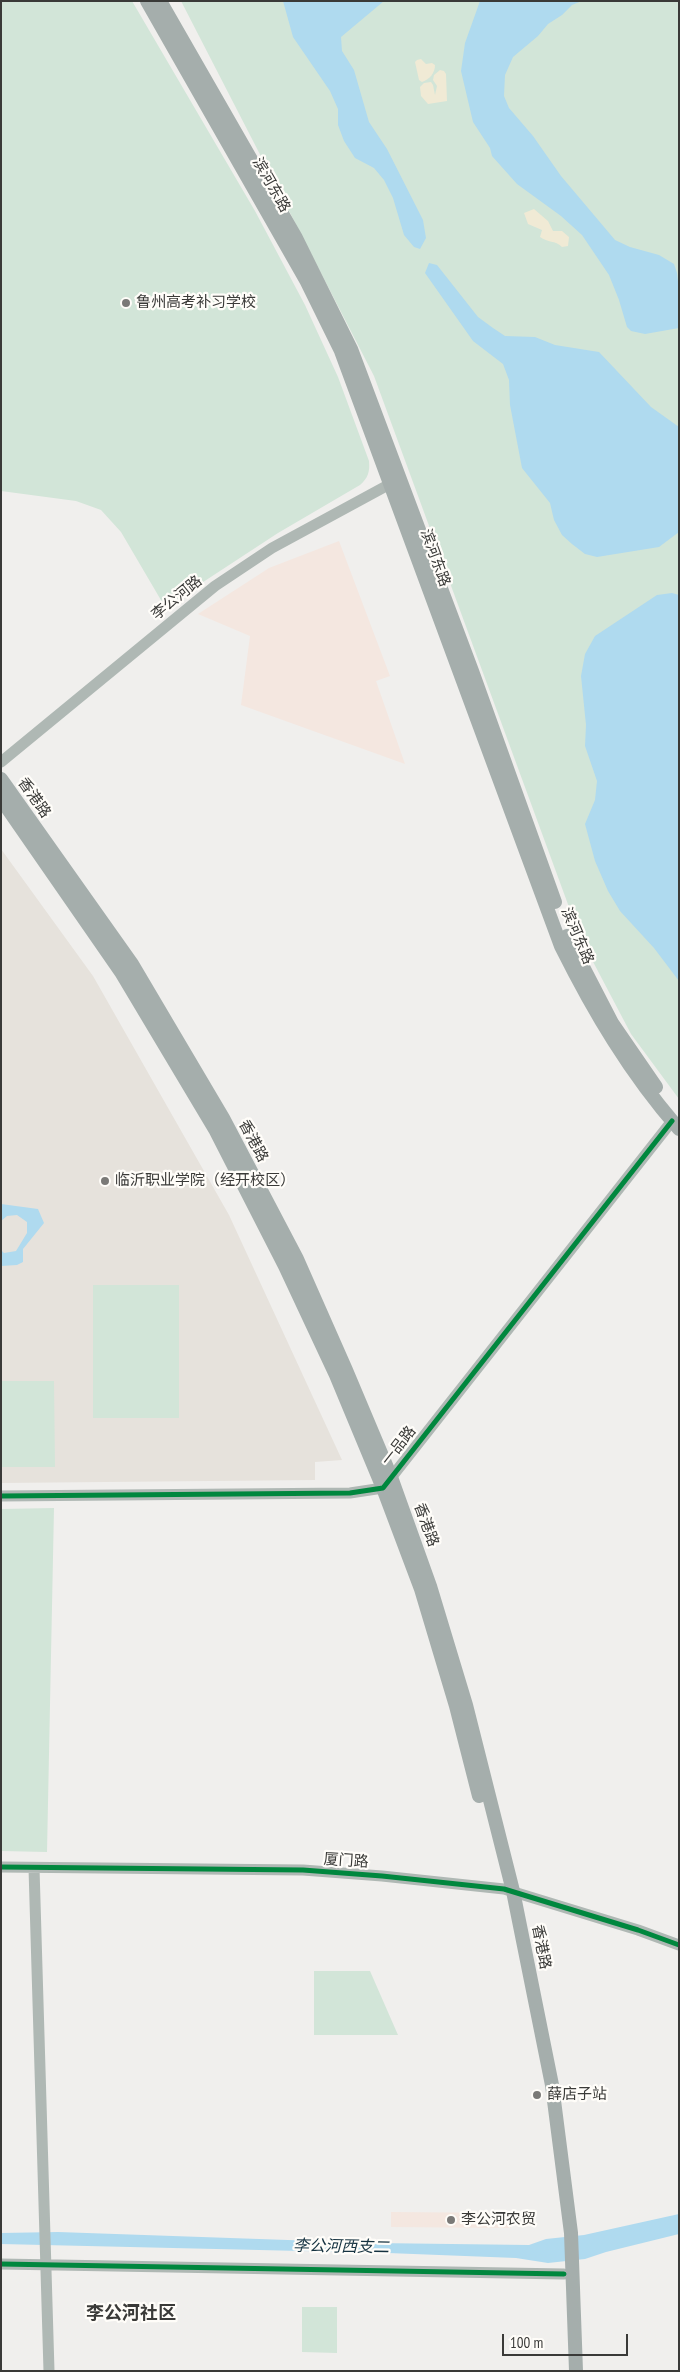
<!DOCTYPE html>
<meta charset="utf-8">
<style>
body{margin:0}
#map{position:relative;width:680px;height:2372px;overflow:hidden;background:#f0efed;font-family:"PT Sans Narrow",sans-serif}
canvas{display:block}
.frame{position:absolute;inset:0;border:2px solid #3a3a38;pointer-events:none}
.scale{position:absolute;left:502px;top:2334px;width:126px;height:22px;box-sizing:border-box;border:2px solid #3a3a38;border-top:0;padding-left:6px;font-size:15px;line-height:18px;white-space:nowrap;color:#3a3a38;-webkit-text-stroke:4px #fffdf9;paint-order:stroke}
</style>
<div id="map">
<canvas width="680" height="2372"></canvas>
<div class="frame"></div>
<div class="scale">100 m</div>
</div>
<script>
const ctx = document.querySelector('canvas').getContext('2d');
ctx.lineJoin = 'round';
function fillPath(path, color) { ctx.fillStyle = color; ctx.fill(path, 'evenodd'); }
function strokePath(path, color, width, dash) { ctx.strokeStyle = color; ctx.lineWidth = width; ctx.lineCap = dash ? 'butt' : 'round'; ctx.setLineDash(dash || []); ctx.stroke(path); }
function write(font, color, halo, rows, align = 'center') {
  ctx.font = font + ' "PT Sans Narrow","Noto Sans SC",sans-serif'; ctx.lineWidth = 4.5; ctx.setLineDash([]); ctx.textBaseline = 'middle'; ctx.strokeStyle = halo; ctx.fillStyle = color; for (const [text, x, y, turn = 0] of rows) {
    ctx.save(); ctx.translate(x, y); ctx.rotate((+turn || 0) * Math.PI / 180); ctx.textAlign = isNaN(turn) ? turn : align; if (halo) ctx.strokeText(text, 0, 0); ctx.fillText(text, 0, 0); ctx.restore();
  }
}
const commercial = new Path2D(`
 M339 541 390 676 376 681 405 764 241 705 250 636 198 614 269 568Z
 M391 2212 511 2213V2228L391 2227Z`);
const built = new Path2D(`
 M1 849 93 976 229 1215 342 1460 315 1462V1480L1 1483Z`);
const green = new Path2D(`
 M1 1H132L255 211 305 305 338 377 369 461C370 472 368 478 360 485L278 533 165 607 121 532 101 510 76 501 1 491Z
 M181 1H679V1099L631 1034 580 937 374 376Z
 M93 1285H179V1418H93Z
 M1 1381H54L55 1467H1Z
 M54 1508 47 1852 1 1851V1509Z
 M314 1971H370L398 2035H314Z
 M302 2307H337V2353L302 2352Z`);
const sand = new Path2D(`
 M421 59 426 64 432 63 435 65C435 73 430 79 422 82L419 80 415 62 417 60Z
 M440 70 444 71 446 74 447 101 428 104 421 96 420 87 424 83 431 82 433 85 435 95 437 86 433 80 434 75Z
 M534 209 548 221 553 231H562L569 237 568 246 562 247C555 240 548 243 540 237L542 230 528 224 524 213Z`);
const water = new Path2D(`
 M283 1H384L341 37 342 51 354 70 369 122 387 149 423 220 426 238 420 249 414 247 404 235 393 198 384 180 374 168 355 158 344 141 338 125V109L330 91 293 37Z
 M480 1H582L572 5 562 15 548 24 538 36 513 57 505 75 504 96 509 108 533 136 561 176 615 240 630 247 659 255 674 264 677 273 679 290V328L645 334 631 331 627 327 619 300 609 275 582 235 561 216 517 184 492 156 490 148 473 122 461 71 465 43Z
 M429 263 437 265 478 317 493 328 505 336 535 337 555 345 599 352 651 407 679 427V532L659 547 597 557 585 554 572 544 562 535 554 520 550 503 522 468 510 405 509 380 503 364 473 341 425 273Z
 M672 593 679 595V981L654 948 620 911 608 891 595 861 585 824 595 800 597 781 585 746 586 725 581 676 585 654 595 636 657 595Z
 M1 1204 38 1209 44 1223 23 1249V1262L17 1265 1 1266V1250L4 1253 16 1251 27 1233V1222L17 1215 7 1216 1 1221Z
 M679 2214V2234L606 2252 585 2259 548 2263 516 2258 388 2253 1 2244V2233L58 2232 374 2243 529 2245 546 2239 584 2235Z`);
const minor = new Path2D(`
 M1 762 215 586 272 548 390 484
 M1 1496 350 1493 383 1488 672 1121
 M1 1867 303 1870 382 1876 504 1889 638 1930 679 1945
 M34 1868 49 2371
 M1 2264 564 2274`);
const major = new Path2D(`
 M147 1 306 280 341 351 561 946C594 1012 630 1073 679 1129
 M160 1 296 238 351 349 472 671 555 902
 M1 779 132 964 223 1118 297 1259 346 1370 391 1477 430 1586 466 1705 513 1891 552 2085 571 2233 576 2371
 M1 799 121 972 216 1131 285 1266 336 1375 383 1488 421 1589 456 1706 479 1796
 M567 936 612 1023 656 1087`);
const cycleway = new Path2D(`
 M1 1496 350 1493 383 1488 672 1121
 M1 1867 303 1870 382 1876 504 1889 638 1930 679 1945
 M1 2264 564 2274`);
const markers = [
 [126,303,5,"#7a7977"],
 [105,1181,5,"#7a7977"],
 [537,2095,5,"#7a7977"],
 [451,2220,5,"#7a7977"]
];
const streetNames = [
 ["滨河东路",271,185,60],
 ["滨河东路",435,558,70],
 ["李公河路",177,598,-39],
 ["香港路",34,798,55],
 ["滨河东路",577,936,67],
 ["香港路",253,1141,62],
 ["一品路",399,1446,-52],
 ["香港路",426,1525,70],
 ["厦门路",346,1861,4],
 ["香港路",541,1947,79]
];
const poiNames = [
 ["鲁州高考补习学校",136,303],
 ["临沂职业学院（经开校区）",115,1181],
 ["薛店子站",547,2095],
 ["李公河农贸",461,2220]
];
const waterNames = [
 ["李公河西支二",341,2247,1]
];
const quarterNames = [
 ["李公河社区",131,2314]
];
fillPath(commercial, '#f4e7e0');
fillPath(built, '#e6e2dc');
fillPath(green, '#d2e5d8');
fillPath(sand, '#f0ead5');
fillPath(water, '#afdaef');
strokePath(minor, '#afb8b4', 11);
strokePath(major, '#a5aeac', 14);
strokePath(cycleway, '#00873e', 5);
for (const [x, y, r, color] of markers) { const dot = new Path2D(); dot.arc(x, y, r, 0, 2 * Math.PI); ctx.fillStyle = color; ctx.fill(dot); strokePath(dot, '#fffdf9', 2); }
write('15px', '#3a3a38', '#fffdf9', streetNames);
write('15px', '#3a3a38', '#fffdf9', poiNames, 'left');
write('italic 16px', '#153240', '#fffdf9', waterNames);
write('bold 18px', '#3a3a38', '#fffdf9', quarterNames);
</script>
